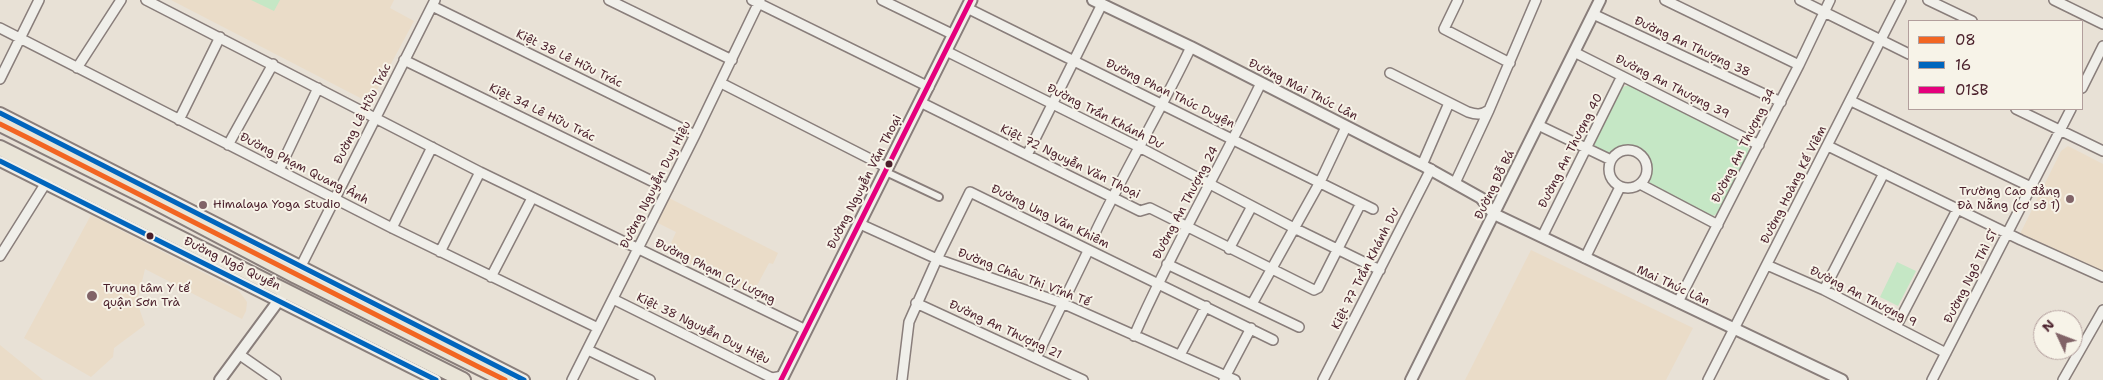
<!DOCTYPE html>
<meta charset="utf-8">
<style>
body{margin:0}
#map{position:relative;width:2103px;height:380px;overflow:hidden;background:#e8e1d6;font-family:"Shantell Sans",sans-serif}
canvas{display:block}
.legend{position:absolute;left:1908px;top:20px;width:175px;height:90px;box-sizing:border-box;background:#f7f3e8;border:1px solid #b29e9c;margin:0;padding:6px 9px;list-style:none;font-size:15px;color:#4a1f2b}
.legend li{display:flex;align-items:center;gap:10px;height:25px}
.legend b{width:25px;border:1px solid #b29e9c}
.north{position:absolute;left:2033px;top:310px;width:50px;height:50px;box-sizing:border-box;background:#f7f3e8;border:1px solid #b29e9c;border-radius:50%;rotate:313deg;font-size:14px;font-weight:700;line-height:20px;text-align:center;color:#4a1f2b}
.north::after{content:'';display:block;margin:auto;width:18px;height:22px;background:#816367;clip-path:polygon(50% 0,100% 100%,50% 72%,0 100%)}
</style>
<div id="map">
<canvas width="2103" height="380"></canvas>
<ul class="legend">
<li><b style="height:6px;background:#f26522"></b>08</li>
<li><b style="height:6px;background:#0065bd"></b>16</li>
<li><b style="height:6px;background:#e5007d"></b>01SB</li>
</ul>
<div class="north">N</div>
</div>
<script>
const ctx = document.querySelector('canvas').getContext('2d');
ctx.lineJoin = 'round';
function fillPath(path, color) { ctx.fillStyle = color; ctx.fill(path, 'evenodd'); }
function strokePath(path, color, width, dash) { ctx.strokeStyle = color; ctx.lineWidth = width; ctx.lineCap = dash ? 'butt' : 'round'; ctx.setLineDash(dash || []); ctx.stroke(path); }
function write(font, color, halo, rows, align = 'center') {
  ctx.font = font + ' "Shantell Sans",sans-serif'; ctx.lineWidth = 4; ctx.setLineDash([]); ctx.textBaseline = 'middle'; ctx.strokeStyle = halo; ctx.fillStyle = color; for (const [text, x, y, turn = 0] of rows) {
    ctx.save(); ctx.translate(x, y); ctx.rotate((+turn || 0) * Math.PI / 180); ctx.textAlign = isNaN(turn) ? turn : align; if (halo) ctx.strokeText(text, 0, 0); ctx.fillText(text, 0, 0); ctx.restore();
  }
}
const built = new Path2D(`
 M171 0H394L390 8 414 21 370 103Z
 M2068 146 2103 164V273L2020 234 2061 151Z
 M667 197 778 253 773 264 769 263 752 295 667 252 676 232 654 221Z
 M91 215 239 291 247 302 246 311 242 319 145 269 137 302 145 325 114 348 113 357 91 377 24 338Z
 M1531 250 1693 328 1666 380H1465Z
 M0 345 43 380H0Z`);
const green = new Path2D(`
 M251 0H280L274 11Z
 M1631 84 1748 145 1749 152 1718 213 1713 216 1649 187C1649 180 1651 174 1651 167 1651 162 1648 157 1644 153 1633 141 1620 148 1607 153L1596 148 1593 143 1623 87Z
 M1897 262 1916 271 1898 306 1880 297Z`);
const pedestrian = new Path2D(`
 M886 172 939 197`);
const minor = new Path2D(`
 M146 0 480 172 806 330
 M609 0 732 60
 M752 0 929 87
 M882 0 954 35
 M1458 0 1444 29 1510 63
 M1665 0 1799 65
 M1800 0 1909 54
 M1928 0 1972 21
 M2054 0 2103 24
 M432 6 695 135
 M967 8 1373 209
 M1593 14 1781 102
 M0 28 392 228 598 328
 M946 51 1139 147 1294 228 1380 270
 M1574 52 1759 145
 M404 60 668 189
 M77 68 121 0
 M1390 73 1468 112C1477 115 1481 115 1489 110L1536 0
 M0 79 39 0
 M721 83 888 168
 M2082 88 2103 46
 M1851 101 2031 187
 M920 102 1140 211 1150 208 1314 290 1318 288 1361 203
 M2016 109 2103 151
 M179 120 220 37
 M1538 125 1611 160
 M228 145 273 64
 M1828 146 2021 240 2103 277
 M1609 169a19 19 0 1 1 38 0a19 19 0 1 1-38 0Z
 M1027 155 1102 4
 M1422 165 1449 103
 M279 170 318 88
 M1455 183 1489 110
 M1640 184 1718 225
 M860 224 937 259 1062 303 1235 380
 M392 228 432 147
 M1095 233C1125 170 1161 110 1191 47
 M1542 237 1622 76
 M1229 249 1252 206
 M440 252 480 172
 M0 256 49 178
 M1585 258 1620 187
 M1167 264 1299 327
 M1767 265 1824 290 1946 353
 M301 266 435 0
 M491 277 532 198
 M1824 290 1884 173
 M613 299 772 378 783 376
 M1678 302 1799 65 1830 0
 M916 303 1083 380
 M1252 304 1320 182 1346 127
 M1896 327 1958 208
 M1134 336C1172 249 1220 168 1261 83
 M588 350 650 380
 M240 355 276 380
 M1180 355 1206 306
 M1036 358 1088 251
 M1224 379 1251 328
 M572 380 695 135 760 0
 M902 380 909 322 937 259 970 192 1273 340
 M1323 380 1431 169
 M1708 380 1901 0
 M1932 380 2071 109
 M2063 380 2103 310`);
const tertiary = new Path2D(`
 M1093 0 1191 47 1422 165 1481 198 1494 214 1842 380
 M0 113 524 380
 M0 161 436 380
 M220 380 282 296
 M1411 380 1600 0`);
const secondary = new Path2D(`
 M781 380 971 0`);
const trunk = new Path2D(`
 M0 124 146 197 296 276 505 380
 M0 148 463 380`);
const bus1 = new Path2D(`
 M0 124C169 208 336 296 505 380`);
const bus2 = new Path2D(`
 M0 113 524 380
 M0 161 436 380`);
const bus3 = new Path2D(`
 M781 380 971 0`);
const markers = [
 [889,164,4.5,"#4a1f2b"],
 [2070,199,5,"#816367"],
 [203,205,5,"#816367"],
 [150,236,4.5,"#4a1f2b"],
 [92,296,6,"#816367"]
];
const streetNames = [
 ["Đường An Thượng 38",1692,47,25],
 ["Kiệt 38 Lê Hữu Trác",569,59,26],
 ["Đường An Thượng 39",1672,87,27],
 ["Đường Mai Thúc Lân",1303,90,27],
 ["Đường Phan Thúc Duyện",1170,94,26],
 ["Kiệt 34 Lê Hữu Trác",542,113,26],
 ["Đường Lê Hữu Trác",363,114,-63],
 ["Đường Trần Khánh Dư",1105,117,27],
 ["Đường An Thượng 34",1744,146,-63],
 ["Đường An Thượng 40",1571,151,-63],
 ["Kiệt 72 Nguyễn Văn Thoại",1070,162,26],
 ["Đường Phạm Quang Ảnh",304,169,27],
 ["Đường Nguyễn Văn Thoại",865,182,-63],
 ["Đường Nguyễn Duy Hiệu",656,185,-63],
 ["Đường Đỗ Bá",1495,185,-64],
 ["Đường Hoàng Kế Viêm",1794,185,-63],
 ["Đường An Thượng 24",1186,203,-62],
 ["Đường Ung Văn Khiêm",1050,217,26],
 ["Đường Ngô Quyền",232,264,26],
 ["Kiệt 77 Trần Khánh Dư",1366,269,-63],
 ["Đường Phạm Cự Lượng",715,272,26],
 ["Đường Ngô Thì Sĩ",1971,277,-63],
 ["Đường Châu Thị Vĩnh Tế",1024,278,21],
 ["Mai Thúc Lân",1673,286,25],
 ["Đường An Thượng 9",1863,297,27],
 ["Kiệt 38 Nguyễn Duy Hiệu",703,329,26],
 ["Đường An Thượng 21",1005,330,25]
];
const poiNames = [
 ["Trường Cao đẳng",2060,192,"right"],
 ["Đà Nẵng (cơ sở 1)",2060,206,"right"],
 ["Himalaya Yoga Studio",213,205],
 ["Trung tâm Y tế",103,289],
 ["quận Sơn Trà",103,303]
];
fillPath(built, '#eadcc8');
fillPath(green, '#c5e7c5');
strokePath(pedestrian, '#897e7b', 10);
strokePath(minor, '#897e7b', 12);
strokePath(tertiary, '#897e7b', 14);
strokePath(secondary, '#897e7b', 15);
strokePath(trunk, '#897e7b', 18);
strokePath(pedestrian, '#f0efea', 6);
strokePath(minor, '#f0efea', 9);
strokePath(tertiary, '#f0efea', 10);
strokePath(secondary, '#f0efea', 11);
strokePath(trunk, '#e9e4d7', 14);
strokePath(bus1, '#f26522', 5);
strokePath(bus2, '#0065bd', 5);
strokePath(bus3, '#e5007d', 5);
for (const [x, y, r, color] of markers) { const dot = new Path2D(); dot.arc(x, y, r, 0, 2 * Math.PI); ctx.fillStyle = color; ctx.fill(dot); strokePath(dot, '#f7f3e8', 2); }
write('12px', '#4a1f2b', '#f7f3e8', streetNames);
write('12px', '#4a1f2b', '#f7f3e8', poiNames, 'left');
</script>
